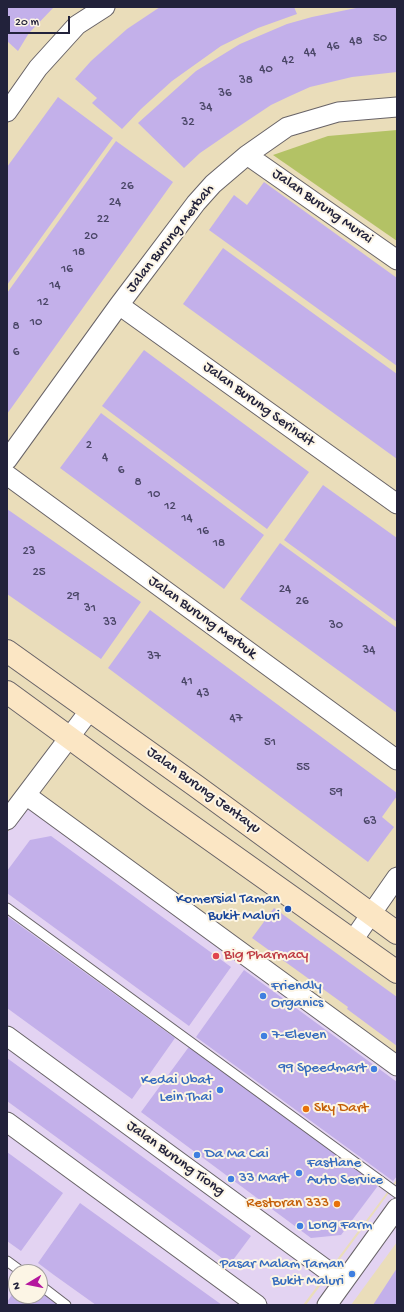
<!DOCTYPE html>
<style>
body{margin:0}
#map{position:relative;width:404px;height:1312px;overflow:hidden;background:#eaddba;font-family:"Gochi Hand",sans-serif}
canvas{display:block}
.frame{position:absolute;inset:0;border:8px solid #22223b;pointer-events:none}
.north{position:absolute;left:8px;top:1264px;width:40px;height:40px;box-sizing:border-box;background:#fcf5e5;border:1px solid #a5a1a1;border-radius:50%;rotate:260deg;font-size:11px;font-weight:700;line-height:16px;text-align:center;color:#22223b}
.north::after{content:'';display:block;margin:auto;width:14px;height:18px;background:#b5179e;clip-path:polygon(50% 0,100% 100%,50% 72%,0 100%)}
.scale{position:absolute;left:8px;top:16px;width:62px;height:18px;box-sizing:border-box;border:2px solid #22223b;border-top:0;padding-left:5px;font-size:12px;line-height:14px;white-space:nowrap;color:#22223b;-webkit-text-stroke:3px #fcf5e5;paint-order:stroke}
</style>
<div id="map">
<canvas width="404" height="1312"></canvas>
<div class="frame"></div>
<div class="north">N</div>
<div class="scale">20 m</div>
</div>
<script>
const ctx = document.querySelector('canvas').getContext('2d');
ctx.lineJoin = 'round';
function fillPath(path, color) { ctx.fillStyle = color; ctx.fill(path, 'evenodd'); }
function strokePath(path, color, width, dash) { ctx.strokeStyle = color; ctx.lineWidth = width; ctx.lineCap = dash ? 'butt' : 'round'; ctx.setLineDash(dash || []); ctx.stroke(path); }
function write(font, color, halo, rows, align = 'center') {
  ctx.font = font + ' "Gochi Hand",sans-serif'; ctx.lineWidth = 4; ctx.setLineDash([]); ctx.textBaseline = 'middle'; ctx.strokeStyle = halo; ctx.fillStyle = color; for (const [text, x, y, turn = 0] of rows) {
    ctx.save(); ctx.translate(x, y); ctx.rotate((+turn || 0) * Math.PI / 180); ctx.textAlign = isNaN(turn) ? turn : align; if (halo) ctx.strokeText(text, 0, 0); ctx.fillText(text, 0, 0); ctx.restore();
  }
}
const built = new Path2D(`
 M28 806 397 1075V1179L303 1305H7V833ZM16 1272H40V1296H16Z
 M397 1182V1242L351 1305H306Z`);
const green = new Path2D(`
 M397 130V241L273 155 328 136Z`);
const building = new Path2D(`
 M7 7H54L29 33 18 51 7 41Z
 M160 7H294L297 14 258 28 221 46 172 81 141 109 122 129 92 103 97 98 75 79 91 61 127 29Z
 M361 7H397V72L352 77 310 87 290 96 271 105 235 129 200 153 184 168 138 123 196 71 240 44 287 24 312 17Z
 M58 97 113 138 7 285V167Z
 M116 141 173 182 7 414V293Z
 M264 182 397 278V366L209 230 234 195 247 205Z
 M223 248 397 374V459L183 304Z
 M144 350 309 472 267 529 102 406Z
 M101 413 264 535 224 589 60 468Z
 M323 485 397 538V622L284 540Z
 M7 509 141 602 101 659 7 594Z
 M280 543 397 628V713L240 599Z
 M150 610 397 793V796L382 817 394 827 368 862 108 668Z
 M51 836 231 967 189 1026 7 893V871L30 840Z
 M274 908 397 997V1046L347 1009 348 1007 252 938Z
 M7 916 175 1038 132 1099 7 1008Z
 M244 970 397 1082V1176L393 1181 196 1037Z
 M191 1044 380 1183 341 1235 311 1238 141 1112Z
 M7 1058 251 1236 230 1264 7 1101Z
 M7 1152 63 1193 21 1251 7 1241Z
 M80 1203 130 1239 222 1305H96L54 1275 38 1263Z
 M397 1268V1305H373Z
 M16 1289V1296H40V1291L60 1305H7V1302Z`);
const lane = new Path2D(`
 M7 908 397 1193
 M7 1261 22 1272
 M40 1285 66 1305`);
const street = new Path2D(`
 M7 112 38 68 77 25 105 7
 M247 155 397 260
 M119 305 397 504
 M7 460 119 305 196 203 213 184 247 155 287 127 338 112 397 107
 M7 475 397 760
 M26 795 397 1066
 M7 820 90 710
 M353 940 397 877
 M7 1036 343 1282
 M7 1122 257 1305
 M327 1305 397 1208`);
const secondary = new Path2D(`
 M7 651 196 786 397 933
 M7 692 152 798 397 972`);
const markers = [
 [288,909,4,"#1a4fb4"],
 [216,956,4,"#e0444e"],
 [263,996,4,"#3f7fe0"],
 [264,1036,4,"#3f7fe0"],
 [374,1069,4,"#3f7fe0"],
 [220,1090,4,"#3f7fe0"],
 [306,1109,4,"#e8710a"],
 [197,1155,4,"#3f7fe0"],
 [299,1173,4,"#3f7fe0"],
 [231,1179,4,"#3f7fe0"],
 [337,1204,4,"#e8710a"],
 [300,1226,4,"#3f7fe0"],
 [352,1274,4,"#3f7fe0"]
];
const numberNames = [
 ["50",380,39],
 ["48",356,42],
 ["46",333,47],
 ["44",310,53],
 ["42",288,61],
 ["40",266,70],
 ["38",246,81],
 ["36",225,94],
 ["34",206,108],
 ["32",188,123],
 ["26",127,187],
 ["24",115,203],
 ["22",103,220],
 ["20",91,237],
 ["18",79,253],
 ["16",67,270],
 ["14",55,286],
 ["12",43,303],
 ["10",36,323],
 ["8",16,327],
 ["6",16,353],
 ["2",89,446],
 ["4",105,458],
 ["6",121,471],
 ["8",138,483],
 ["10",154,495],
 ["12",170,507],
 ["14",187,519],
 ["16",203,532],
 ["18",219,544],
 ["23",29,552],
 ["25",39,573],
 ["24",285,590],
 ["29",73,597],
 ["26",302,602],
 ["31",90,609],
 ["33",110,623],
 ["30",336,626],
 ["34",369,651],
 ["37",154,657],
 ["41",187,682],
 ["43",203,694],
 ["47",236,719],
 ["51",270,743],
 ["55",303,768],
 ["59",336,793],
 ["63",370,822]
];
const streetNames = [
 ["Jalan Burung Murai",322,207,35],
 ["Jalan Burung Merbah",171,239,-52],
 ["Jalan Burung Serindit",258,405,36],
 ["Jalan Burung Merbuk",202,618,36],
 ["Jalan Burung Jentayu",203,791,36],
 ["Jalan Burung Tiong",175,1159,36]
];
const transitNames = [
 ["Komersial Taman",280,900],
 ["Bukit Maluri",280,917]
];
const healthNames = [
 ["Big Pharmacy",224,956]
];
const shopNames = [
 ["Friendly",271,987],
 ["Organics",271,1004],
 ["7-Eleven",272,1036],
 ["99 Speedmart",366,1069,"right"],
 ["Kedai Ubat",212,1081,"right"],
 ["Lein Thai",212,1098,"right"],
 ["Da Ma Cai",205,1155],
 ["Fastlane",307,1164],
 ["Auto Service",307,1181],
 ["33 Mart",239,1179],
 ["Long Farm",308,1226],
 ["Pasar Malam Taman",344,1265,"right"],
 ["Bukit Maluri",344,1282,"right"]
];
const foodNames = [
 ["Sky Dart",314,1109],
 ["Restoran 333",329,1204,"right"]
];
fillPath(built, '#e3d3f2');
fillPath(green, '#b3c265');
fillPath(building, '#c3b0ea');
strokePath(lane, '#686367', 11);
strokePath(street, '#686367', 21);
strokePath(secondary, '#686367', 24);
strokePath(lane, '#fff', 9);
strokePath(street, '#fff', 19);
strokePath(secondary, '#fbe6c4', 22);
for (const [x, y, r, color] of markers) { const dot = new Path2D(); dot.arc(x, y, r, 0, 2 * Math.PI); ctx.fillStyle = color; ctx.fill(dot); strokePath(dot, '#fcf5e5', 1.5); }
write('13px', '#4a4667', null, numberNames);
write('15px', '#22223b', '#fcf5e5', streetNames);
write('15px', '#164399', '#fcf5e5', transitNames, 'right');
write('15px', '#be3a42', '#fcf5e5', healthNames, 'left');
write('15px', '#366cbe', '#fcf5e5', shopNames, 'left');
write('15px', '#c56008', '#fcf5e5', foodNames, 'left');
</script>
